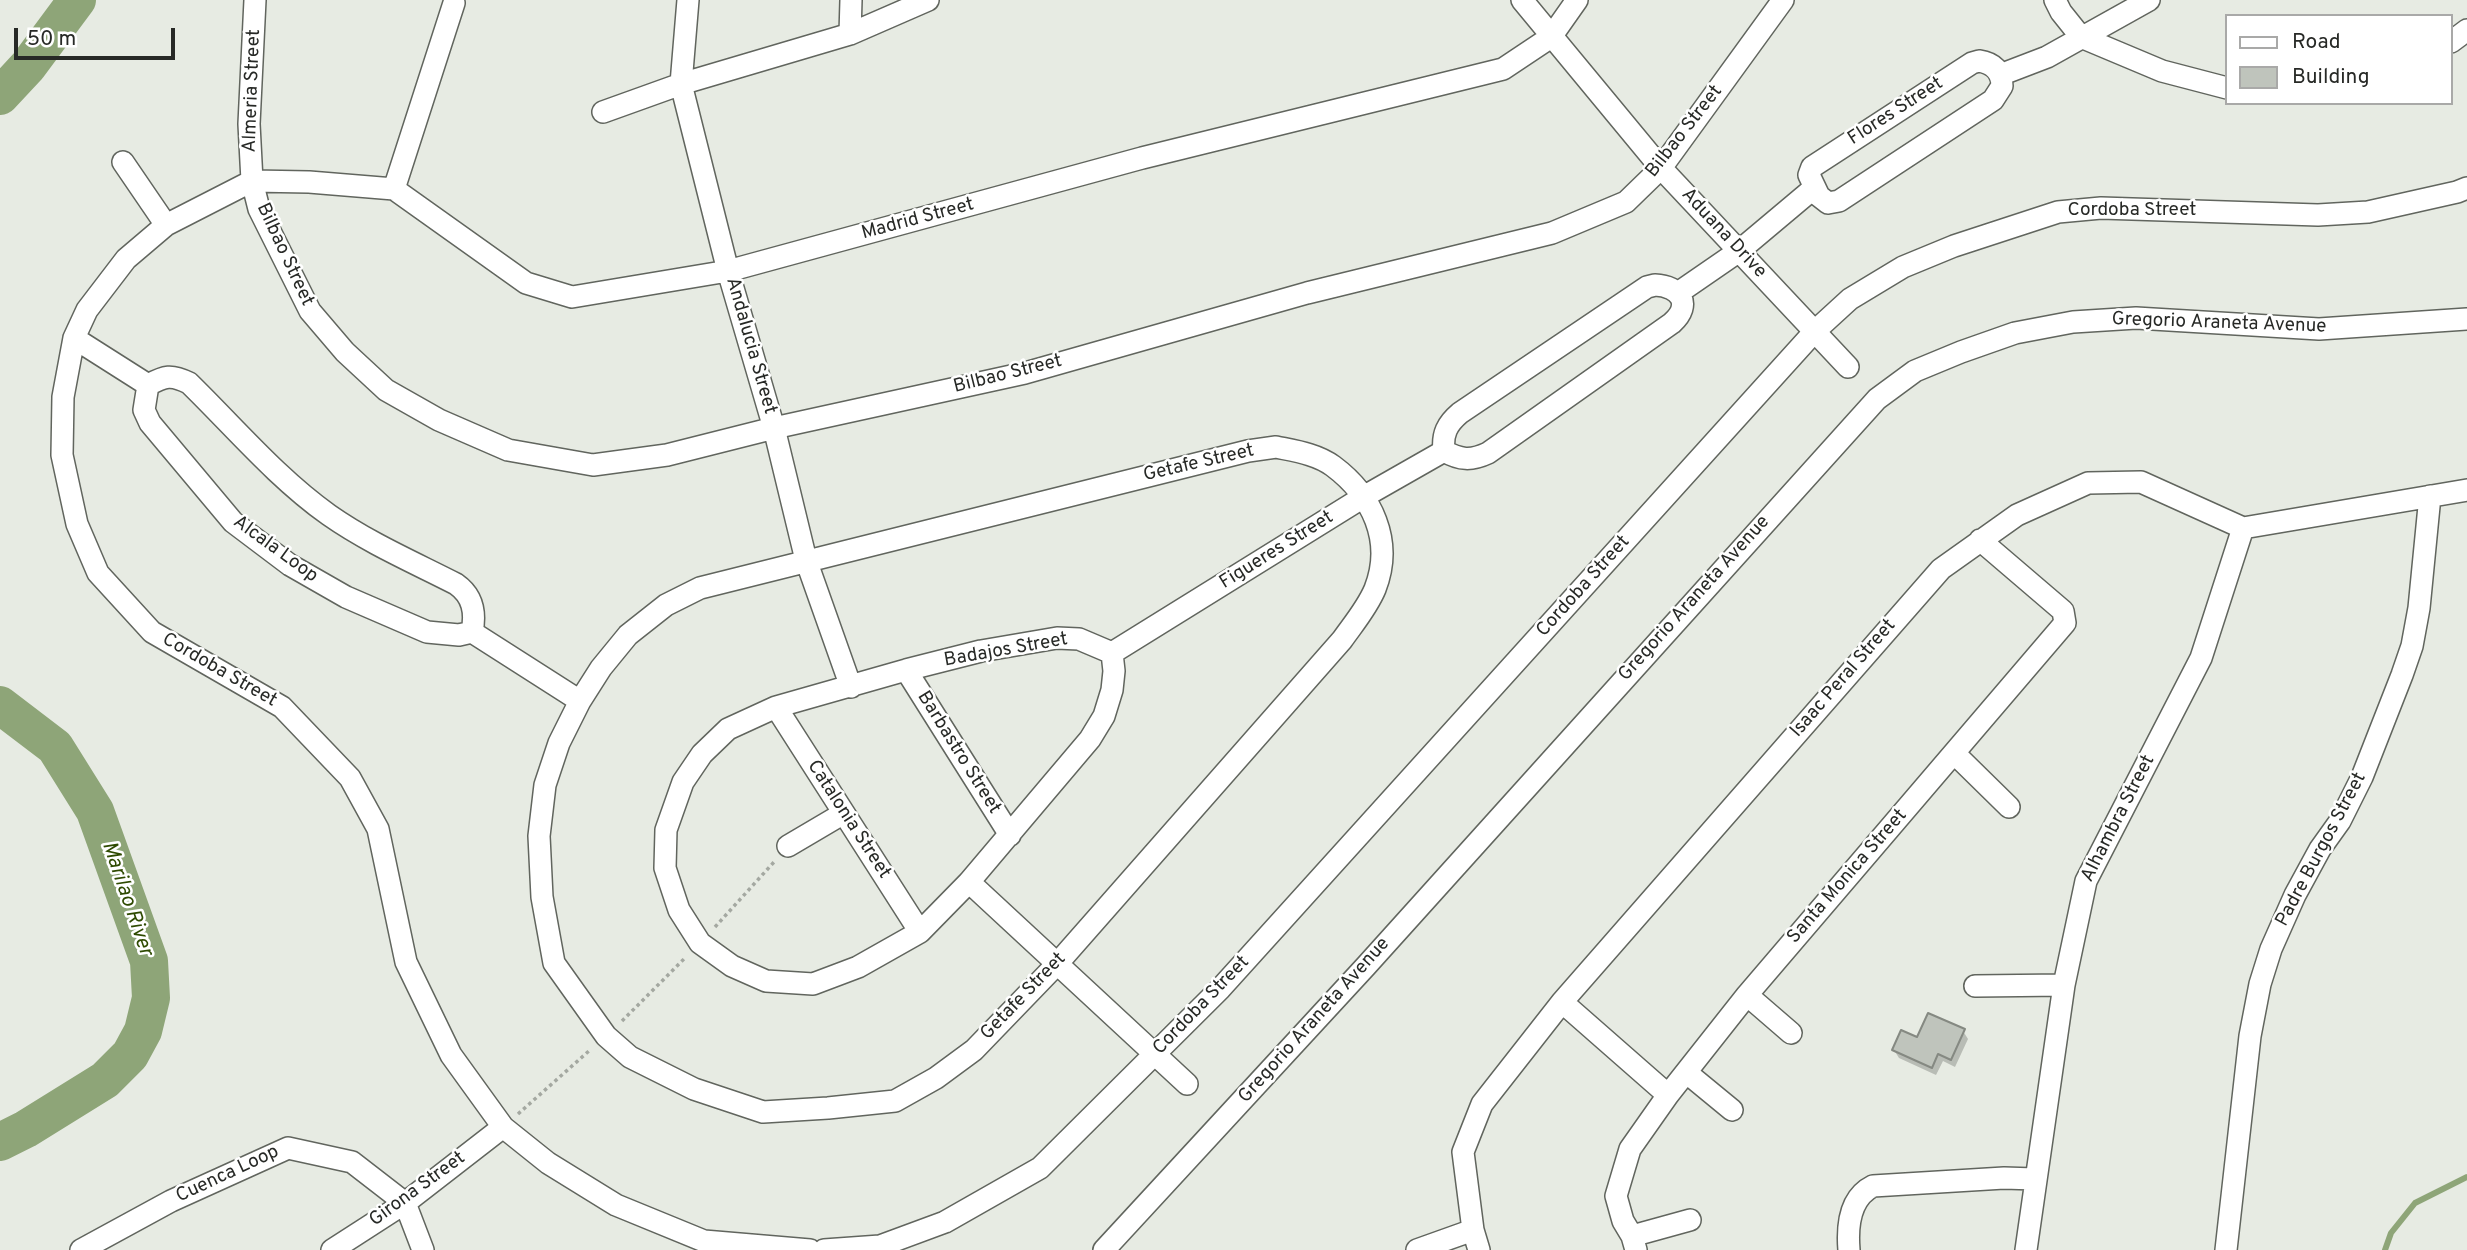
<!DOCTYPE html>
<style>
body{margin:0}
#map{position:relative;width:2467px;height:1250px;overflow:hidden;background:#e7ebe3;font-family:Overpass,sans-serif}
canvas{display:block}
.legend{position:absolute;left:2225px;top:14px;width:228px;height:91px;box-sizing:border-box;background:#fff;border:2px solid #a9a9a8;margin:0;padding:9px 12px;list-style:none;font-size:21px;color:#272926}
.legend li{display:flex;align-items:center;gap:14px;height:35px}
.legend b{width:35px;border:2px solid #a9a9a8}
.scale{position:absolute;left:14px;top:28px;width:161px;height:32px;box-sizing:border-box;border:4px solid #272926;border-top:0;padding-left:9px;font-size:21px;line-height:24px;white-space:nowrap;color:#272926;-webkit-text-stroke:5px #fff;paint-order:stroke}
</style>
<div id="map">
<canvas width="2467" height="1250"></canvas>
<ul class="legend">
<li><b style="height:9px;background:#fff"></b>Road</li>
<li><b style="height:19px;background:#bfc4bc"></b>Building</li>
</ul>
<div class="scale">50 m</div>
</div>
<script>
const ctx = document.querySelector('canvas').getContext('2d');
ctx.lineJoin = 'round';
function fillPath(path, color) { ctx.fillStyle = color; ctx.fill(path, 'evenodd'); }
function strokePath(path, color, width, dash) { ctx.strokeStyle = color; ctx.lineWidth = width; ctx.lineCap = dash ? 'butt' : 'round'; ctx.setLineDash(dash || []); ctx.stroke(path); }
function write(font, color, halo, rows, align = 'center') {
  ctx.font = font + ' Overpass,sans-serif'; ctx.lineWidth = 5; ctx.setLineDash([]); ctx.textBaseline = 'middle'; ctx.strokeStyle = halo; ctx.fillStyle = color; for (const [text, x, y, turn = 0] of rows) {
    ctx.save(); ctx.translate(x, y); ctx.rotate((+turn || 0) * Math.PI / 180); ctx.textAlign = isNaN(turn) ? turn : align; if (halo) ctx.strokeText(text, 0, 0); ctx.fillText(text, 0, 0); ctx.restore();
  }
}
const shadow = new Path2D(`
 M1963 1031 1968 1039 1955 1067 1943 1061 1936 1075 1899 1058 1894 1050 1918 1040Z`);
const stream = new Path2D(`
 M2385 1250 2391 1233 2415 1203 2467 1177`);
const river = new Path2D(`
 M0 96 28 66 77 0
 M0 705 55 747 95 811 149 961 151 998 143 1031 130 1055 105 1080 26 1129 0 1142`);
const building = new Path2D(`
 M1928 1013 1965 1029 1951 1060 1938 1054 1932 1068 1892 1050 1901 1030 1917 1037Z`);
const path = new Path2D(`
 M715 927 774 862
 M622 1021 686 957
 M518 1114 590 1050`);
const street = new Path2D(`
 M255 0 249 124 252 181 259 209 310 311 345 352 386 390 439 420 508 450 593 465 667 455 774 428 1025 373 1307 293 1552 233 1626 202 1661 168 1783 0
 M688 0 681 84 728 271 774 428 806 560 851 687
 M1522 0 1661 168 1848 367
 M2055 0 2061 12 2081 37 2162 71 2227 88
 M850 34 851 0
 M2451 42 2467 30
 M1979 61C1993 63 2002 71 2002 86L1993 100 1839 201 1828 203 1819 196 1809 175 1812 167 1972 63Z
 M2000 75 2047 57 2149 0
 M603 112 681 84 850 34 928 0
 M123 162 166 225
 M394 189 454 3
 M1655 285C1680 286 1693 304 1672 323L1488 453C1471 461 1460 460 1444 451 1442 434 1447 424 1460 413L1647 287Z
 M1678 293 1739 251 1814 188
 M74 338 148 385
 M1276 447C1295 451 1317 454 1333 466 1372 495 1394 541 1375 589 1367 608 1354 623 1342 640L1057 964 974 1050 936 1078 895 1101 828 1108 763 1112 694 1089 630 1057 606 1036 554 963 542 897 539 836 545 785 559 743 580 701 601 668 628 635 666 605 700 588 1248 451Z
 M472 632C476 612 473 596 456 584 413 562 369 543 329 515 277 478 235 428 189 383 171 374 165 376 148 385L144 410 150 423 233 522 290 565 346 597 427 632 459 635 472 632 580 701
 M1057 638 1079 639 1112 653 1114 671 1112 690 1104 716 1090 739 969 882 920 932 858 967 813 984 766 981 732 966 700 943 679 910 665 868 666 830 683 782 702 754 728 729 776 707 906 670 981 651Z
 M1112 653 1365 496 1444 451
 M906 670 1010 835
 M776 707 920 932
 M1955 754 2009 807
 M788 846 844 813
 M969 882 1187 1084
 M1975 986 2064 985
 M1747 995 1791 1033
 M1562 1002 1668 1095
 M1687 1073 1732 1110
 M1632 1236 1690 1220
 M81 1250 171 1201 288 1148 352 1162 405 1203 423 1250
 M332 1250 405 1203 503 1127
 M810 1250 704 1241 616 1205 548 1163 503 1127 451 1055 406 962 378 829 350 778 282 707 152 632 98 573 77 524 62 455 63 397 74 338 87 310 126 259 166 225 252 181 309 182 394 189 526 283 572 297 728 271 1142 158 1503 69 1551 37 1577 0
 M824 1250 880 1246 945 1222 1040 1168 1220 989 1815 331 1850 299 1903 267 1954 246 2058 212 2101 208 2318 215 2368 212 2457 192 2467 188
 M1104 1250 1366 966 1877 399 1915 371 1961 352 2015 333 2073 322 2136 318 2319 329 2467 319
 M1417 1250 1473 1230
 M1479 1250 1473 1230 1463 1152 1482 1104 1562 1002 1941 569 2017 515 2088 483 2141 482 2243 528 2467 490
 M1636 1250 1632 1236 1623 1221 1616 1196 1630 1149 1668 1095 1747 995 2065 623 2063 611 1980 540
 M1849 1250C1847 1226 1849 1198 1873 1186L2004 1178 2035 1179
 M2026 1250 2064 985 2086 881 2201 658 2243 528
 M2226 1250 2250 1036 2260 984 2271 949 2295 895 2320 849 2340 821 2362 777 2402 675 2412 646 2419 608 2430 496`);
const streetNames = [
 ["Almeria Street",253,91,-88],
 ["Flores Street",1896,112,-33],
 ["Bilbao Street",1685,132,-52],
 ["Cordoba Street",2132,211],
 ["Madrid Street",918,220,-15],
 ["Aduana Drive",1723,234,47],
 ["Bilbao Street",284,255,65],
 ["Gregorio Araneta Avenue",2219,324,2],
 ["Andalucia Street",750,346,74],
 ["Bilbao Street",1008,375,-14],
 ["Getafe Street",1199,464,-13],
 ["Alcala Loop",275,550,36],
 ["Figueres Street",1277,551,-32],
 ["Cordoba Street",1584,587,-48],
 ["Gregorio Araneta Avenue",1695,599,-48],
 ["Badajos Street",1006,651,-10],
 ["Cordoba Street",219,671,30],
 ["Isaac Peral Street",1844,679,-49],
 ["Barbastro Street",958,753,58],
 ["Alhambra Street",2119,819,-63],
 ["Catalonia Street",848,820,57],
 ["Padre Burgos Street",2322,850,-62],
 ["Santa Monica Street",1848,877,-49],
 ["Getafe Street",1024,997,-46],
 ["Cordoba Street",1202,1006,-46],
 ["Gregorio Araneta Avenue",1315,1021,-48],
 ["Cuenca Loop",228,1175,-25],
 ["Girona Street",418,1190,-36]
];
const waterNames = [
 ["Marilao River",126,899,71]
];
fillPath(shadow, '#0003');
strokePath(stream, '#8ea578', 6);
strokePath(river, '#8ea578', 38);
fillPath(building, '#bfc4bc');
strokePath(building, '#858982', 2);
strokePath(street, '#61655e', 24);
strokePath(path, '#a4a8a1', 3.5, [3.5, 3.5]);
strokePath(street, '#fff', 21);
write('19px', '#272926', '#fff', streetNames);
write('italic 21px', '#2e4a01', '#fff', waterNames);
</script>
